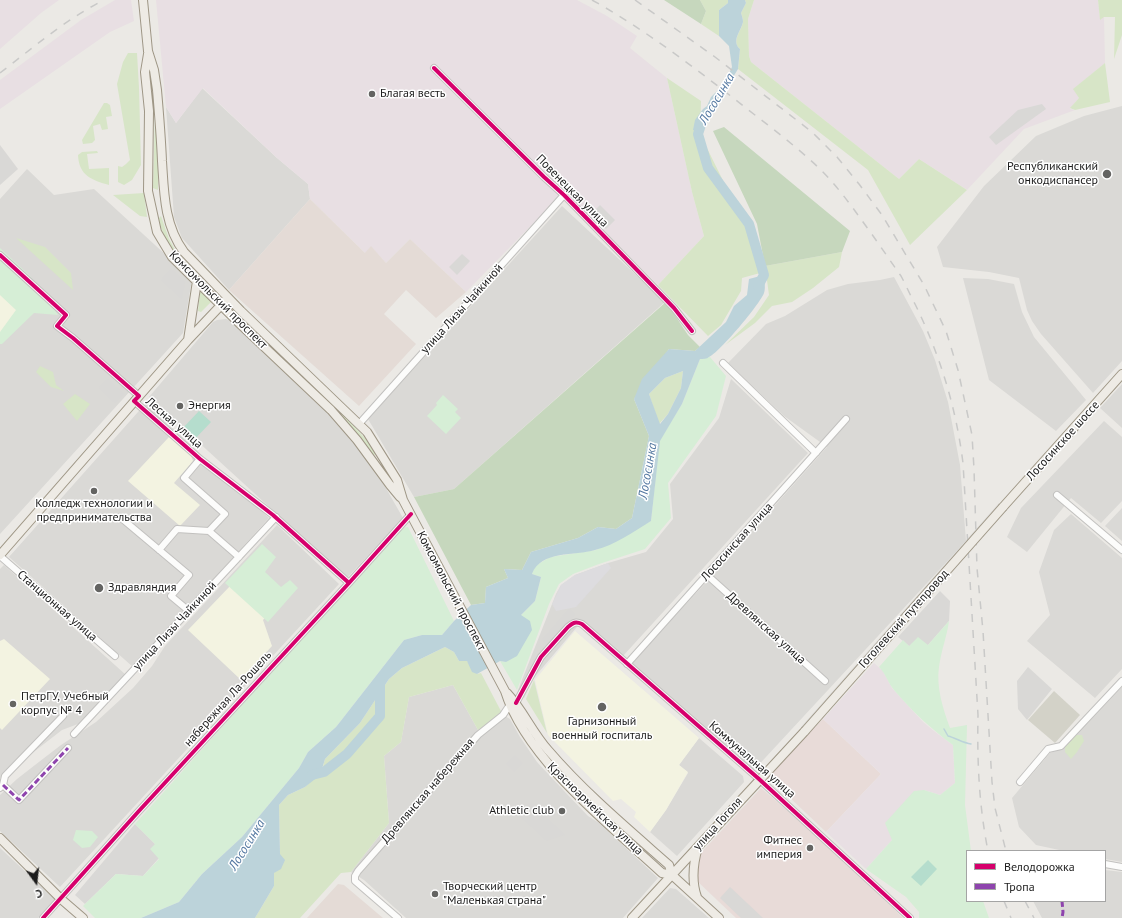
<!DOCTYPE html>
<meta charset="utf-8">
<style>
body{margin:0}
#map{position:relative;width:1122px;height:918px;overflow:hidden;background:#ebe9e5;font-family:"PT Sans",sans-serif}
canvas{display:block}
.legend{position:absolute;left:966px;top:850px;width:140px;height:52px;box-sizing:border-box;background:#fff;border:1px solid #a4a4a4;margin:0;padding:5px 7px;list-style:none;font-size:12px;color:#1c1c1c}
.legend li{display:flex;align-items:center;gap:8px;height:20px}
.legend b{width:20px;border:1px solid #a4a4a4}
.north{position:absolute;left:16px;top:862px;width:40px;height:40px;-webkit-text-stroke:3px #fff;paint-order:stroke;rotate:165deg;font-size:11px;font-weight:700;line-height:16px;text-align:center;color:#1c1c1c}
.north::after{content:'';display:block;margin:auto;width:14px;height:18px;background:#1c1c1c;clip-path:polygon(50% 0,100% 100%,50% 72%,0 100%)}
</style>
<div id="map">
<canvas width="1122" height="918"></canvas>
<ul class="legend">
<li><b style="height:5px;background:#d6006c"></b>Велодорожка</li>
<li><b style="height:5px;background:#8e44ad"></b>Тропа</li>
</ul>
<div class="north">С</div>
</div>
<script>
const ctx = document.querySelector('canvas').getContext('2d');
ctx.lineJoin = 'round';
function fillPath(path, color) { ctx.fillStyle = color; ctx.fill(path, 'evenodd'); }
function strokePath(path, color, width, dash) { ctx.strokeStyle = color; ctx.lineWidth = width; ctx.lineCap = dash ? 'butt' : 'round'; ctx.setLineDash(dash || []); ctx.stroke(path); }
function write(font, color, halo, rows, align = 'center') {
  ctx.font = font + ' "PT Sans",sans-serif'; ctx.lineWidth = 3; ctx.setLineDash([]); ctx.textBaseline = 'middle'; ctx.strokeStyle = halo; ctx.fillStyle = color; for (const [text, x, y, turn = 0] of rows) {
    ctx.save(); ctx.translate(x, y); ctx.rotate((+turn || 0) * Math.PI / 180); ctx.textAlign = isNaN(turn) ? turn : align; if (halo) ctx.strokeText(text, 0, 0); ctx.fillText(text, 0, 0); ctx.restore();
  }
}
const residential = new Path2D(`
 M202 88 277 158 308 184 310 199 229 290 182 238 174 217 166 107 176 123Z
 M1122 106V361L1093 393 1041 334 1032 321 1027 310 1019 278 989 272 943 267 937 247 984 186 1036 136 1084 116Z
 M27 169 54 195 94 189 192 279 183 333 0 534V199Z
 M562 206 665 302 454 489 414 497 368 419Z
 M894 277 923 331 935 360 948 402 960 465 966 541 753 771 630 664 712 576 827 447 784 416 728 363 766 324 785 316 827 290 848 284 880 280Z
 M963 278 988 279 1014 284 1022 312 1034 337 1086 400 1056 431 989 380Z
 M226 319 232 321 276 361 346 432 375 469 403 518 347 578 149 397 213 322 217 320Z
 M731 379 808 453 623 656 582 621 533 679 524 698 518 690 556 594 561 585 575 575 608 563 646 552 673 519 670 484 719 418Z
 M1122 384V428L1100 408Z
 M146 403 269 518 133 667 9 557Z
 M1104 421 1122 437V501L1101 523 1071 498 1027 552 1007 537 1021 508Z
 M1122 508V541L1105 526Z
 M1071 514 1122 558V669L1095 698 1027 641 1050 615 1039 572 1054 530Z
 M277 525 339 584 60 887 0 831V795L17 779 35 765 61 745 96 722 133 688 152 666 165 646Z
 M4 565 126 675 98 705 78 724 62 730 0 778V569Z
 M453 685 478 730 503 715 510 719 520 737 537 762 566 793 588 816 599 823 658 878 623 918H406L364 880 351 872 389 823 384 756 401 742 409 697Z
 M1122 685V862L1105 859V851H1064L1036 845 1019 827 1012 798 1050 753 1061 749Z
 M699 738 743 776 744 782 677 856 650 832 666 810 688 773 679 765Z
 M0 848 55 899 38 918H0Z
 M1105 870 1122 872V918H1042L1033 901H1105Z
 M670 888 676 889 709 918H642Z`);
const commercial = new Path2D(`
 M823 719 881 774 826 832 766 775Z
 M761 788 840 856 903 918H736L697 881 699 855Z`);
const industrial = new Path2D(`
 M0 0H59L41 13 0 49Z
 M115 0H131L134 21 110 32 0 109V80L81 20Z
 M156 0H577L607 16 637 36 630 48 667 78 692 192 704 236 658 285 564 192 466 292 410 239 386 263 371 247 366 254 310 199 308 184 277 158 203 88 176 123 166 107Z
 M754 0H1098L1100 19 1104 17 1105 63 1074 89 1079 98 1070 109 1075 110 1024 129 967 190 919 159 899 179 751 62 749 56 748 19Z
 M874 663 883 671 892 688 923 722 934 731 953 745 955 783 940 795 924 790 892 840 866 869 826 832 881 774 823 719Z`);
const education = new Path2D(`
 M0 284 27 309 0 338Z
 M169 437 191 455 193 461 174 483 200 505 180 526 128 481Z
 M252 563 287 594 263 620 272 646 241 680 188 630Z
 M575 631 699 738 679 765 688 772 666 810 650 832 634 817 636 812 621 799 613 801 548 735 535 680Z
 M4 639 50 679 2 730 0 728V641Z`);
const religious = new Path2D(`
 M1042 104 1046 109 996 145 989 137 1018 110Z
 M0 145 18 169 0 185Z
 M600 205 615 220 606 229 591 214Z
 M462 254 470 261 457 275 449 267Z
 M171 269 185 282 182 299 161 280Z
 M107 379 124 394 115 403 99 388Z
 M940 591 950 601 949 621 928 645 909 646 898 637Z
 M569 609 575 614 548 645 542 640Z
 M1028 667 1052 689 1027 720 1018 709 1017 681Z
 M515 755 523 763 514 772 506 764Z
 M530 803 565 835 547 841 519 815Z
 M135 824 155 844 159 858 143 876 116 874 85 904 75 895Z
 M730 887 763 918H741L720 898Z`);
const military = new Path2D(`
 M310 199 365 253 371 246 386 263 410 239 466 292 436 318 406 290 384 314 416 344 359 406 229 290Z
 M338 884 344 885 383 918H307Z`);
const construction = new Path2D(`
 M1054 691 1080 715 1055 743 1028 720Z`);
const grass = new Path2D(`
 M700 0H728V3L719 10V36L701 24 706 11Z
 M745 0H754L748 19 749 56 751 62 899 179 919 159 967 190 910 245 868 170 738 69 740 49C731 41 741 32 743 22 743 19 742 16 741 13L746 3Z
 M1098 0H1122V35L1114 59 1115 17H1104L1100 20Z
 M128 53H137L139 88 141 165 132 180 124 185 118 182V166L122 167 126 164 130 160 117 84 123 62Z
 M1105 63 1110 102 1075 110 1070 108 1079 98 1073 89Z
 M667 78 701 101 700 134 745 225 760 273 742 278 741 291 721 325 708 336 658 285 704 236 692 192Z
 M104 103H107L110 105 112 116 106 117 108 129 102 130 100 124 93 126 95 140 92 143 83 144 82 140Z
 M155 116 158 153V190L153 188Z
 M97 151 98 153 87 154 89 169 109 168V185C92 180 79 176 78 155L82 152Z
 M144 193 147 217 140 216 113 195Z
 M161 216 169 239 177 253C167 245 162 231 158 219Z
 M16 238 45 247 71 273 73 290Z
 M842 252 839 267 813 288 792 302 772 306 755 323 725 345 754 317 769 295 765 266Z
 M203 289 212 301 201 312 198 311 200 291Z
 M40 366 53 372 56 385 64 391 51 387 36 372Z
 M683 371 681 388 668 414 659 424 649 394 665 378Z
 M75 394 90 404 77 421 63 404Z
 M331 403H332L364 437 376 454 374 455 362 439 331 404Z
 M445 647 454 652 459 661H467L477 674 481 673 503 715 478 730 453 685 409 697 401 742 384 756 389 823 351 872 341 873 300 918H255L274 886V873L280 854 279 805 288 795 305 787 322 770 325 759 360 723 389 679 402 668Z
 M534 680 547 733 526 699Z
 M1076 735H1082L1084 741 1077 752 1071 759 1065 752V747Z`);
const forest = new Path2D(`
 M664 0H700L706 11 701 24Z
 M724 127 850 231 842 252 765 266 757 224 713 131Z
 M666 302 688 335 700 347 695 351 669 349 634 399 649 436 632 518 616 529 598 527 578 538 531 552 522 570 504 569 508 578 486 587 485 603 471 605 414 497 454 489Z`);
const park = new Path2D(`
 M0 248 29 275 39 287 58 315 34 313 2 344H0V332L16 310 0 295Z
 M710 357 726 376 716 416 668 483 671 518 645 549 599 564 573 574 559 584 549 604 517 690 500 661 506 662 521 615 535 601 541 577 532 574 535 566 550 557 596 550 651 521 659 441 682 404 700 359Z
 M443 395 458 409 455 412 461 418 446 434 427 416 437 405 436 403Z
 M408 527 454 621 442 635H422L404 640 336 727 308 752 299 768 242 837 202 874 179 902 141 918H95L83 906 116 874 143 876 159 859 150 849 155 844 135 824 401 528Z
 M262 544 276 557 265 572 281 587 290 580 298 588 268 622 225 583Z
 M949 621C947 636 941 651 939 667 936 687 943 709 950 728L967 725 965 805 971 851H967V901H983L989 918H919V912L906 897 866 869 892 840 885 823 914 791 924 790 940 795 955 783 953 745C931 729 912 711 894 690 888 683 886 674 879 667L903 640 909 646 918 637 928 645Z
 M76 830 92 831 98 837 90 847 82 848 73 840Z`);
const pitch = new Path2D(`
 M199 411 211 422 193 441 181 430Z
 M928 860 937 869 921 886 911 877Z`);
const plaza = new Path2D(`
 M608 563 611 568 576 607 556 611 552 604 561 585 575 575Z`);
const water = new Path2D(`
 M728 0H745L746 3 741 13C742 16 743 19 743 22 741 31 731 41 740 49L738 69 718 102 702 133 693 130 695 120 703 109 707 106 711 97 724 84 732 67 729 46 719 36V10L728 3Z
 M764 275C764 280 766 288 764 293 760 304 719 353 709 357 707 359 703 359 700 359L682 404 660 441 651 521C633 532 615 545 595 550 575 556 541 550 532 574L541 577 535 601 521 615 530 621 532 630 517 656 506 662 500 661 477 674 472 672 467 661H459L454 652 445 647 402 668 389 679 360 723 325 759 322 769 324 772 305 787 288 795 279 805 280 854 285 860 281 869 274 873V886L255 918H141L179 902 202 874 242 837 299 768 308 752 336 727 404 640 422 635H442L454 621 471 605 485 603 486 587 508 578 504 569 522 570 531 552 578 538 598 527 616 529 632 518 649 436 634 399 642 379 669 349 695 351 726 322 734 306 747 295 749 279ZM683 371 681 388 668 414 660 424 649 394 665 378Z`);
const pier = new Path2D(`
 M999 503 1007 510 808 734 801 727Z`);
const stream = new Path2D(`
 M944 729 948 736C956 738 963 743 971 744`);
const river = new Path2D(`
 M703 119 698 134 708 168 749 224 764 275 758 286
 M312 775 324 772 347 754 380 716V680`);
const minor = new Path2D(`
 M434 68 544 177 564 195 674 308 692 331
 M0 255 66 315 57 326 73 338 139 396 134 401 200 459 273 515 349 583
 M723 363 816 453
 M359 424 564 195
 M200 459 184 478 225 514 209 531 239 557
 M1057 495 1122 550
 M120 517 189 575 171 596 189 611
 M159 550 177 529 209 531
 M0 556 115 656
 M707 575 825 681
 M627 664 846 419
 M516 703 541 657 568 627C573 623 575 621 582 624L759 779 910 918
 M74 734 276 517
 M1020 782 1048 749 1061 746 1122 681
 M3 785 19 800 68 748
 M0 788 3 785 5 776 63 716
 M1105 864 1122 867
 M43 918 138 812 349 583 411 514
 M398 918 355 881V876L358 871 478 735 503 715 509 706`);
const major = new Path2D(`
 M143 0 148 51 154 70 157 90C159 113 161 137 162 161 164 192 164 225 184 252L241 311 367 432 397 480 403 500 505 691C526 759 610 825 662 873L672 875 719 918
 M148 54 145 72 149 111 148 191 157 232 172 257 241 325 331 410 357 440 390 485 400 497
 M188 340 197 281
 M1003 507 1122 374
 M0 555 188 340 225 301
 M507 693C523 710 532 732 548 750 584 792 627 828 669 865L672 875
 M0 838 61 899 83 918
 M697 897C691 880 693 864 698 847
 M632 918 805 731`);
const rail = new Path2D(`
 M592 0C642 28 687 62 732 97 762 121 793 143 821 170 840 189 855 211 871 233 881 247 891 262 901 276 906 285 910 295 915 304 940 355 956 407 963 463L978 715C977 761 979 806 988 851
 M635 0 715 57 812 132 837 157 859 184 882 215 924 285 946 331 958 370 972 435 974 469 977 568 983 631 992 782 995 808 1006 851
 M0 73C34 47 66 19 104 0
 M1004 901 1011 918
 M1025 901 1034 918`);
const majorBridge = new Path2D(`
 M805 731 1003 507`);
const quiet = new Path2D(`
 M3 785 19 800 68 748
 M1062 901 1063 912 1062 918`);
const cycleway = new Path2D(`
 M434 68 544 177 564 195 674 308 692 331
 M0 255 66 315 57 326 73 338 139 396 134 401 200 459 273 515 349 583
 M516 703 541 657 568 627C573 623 575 621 582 624L759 779 910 918
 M43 918 138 812 349 583 411 514`);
const markers = [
 [372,94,4,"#646462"],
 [1107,174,5,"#646462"],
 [180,406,4,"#646462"],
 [94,491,4,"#646462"],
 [99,588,5,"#646462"],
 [13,704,4,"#646462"],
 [602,707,5,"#646462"],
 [562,811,4,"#646462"],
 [810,848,4,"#646462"],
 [435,894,4,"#646462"]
];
const poiNames = [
 ["Благая весть",380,94],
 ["Республиканский",1098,167,"right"],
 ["онкодиспансер",1098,181,"right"],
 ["Энергия",188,406],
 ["Колледж технологии и",94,504,"center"],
 ["предпринимательства",94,518,"center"],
 ["Здравляндия",108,588],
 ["ПетрГУ, Учебный",21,697],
 ["корпус № 4",21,711],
 ["Гарнизонный",602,722,"center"],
 ["военный госпиталь",602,736,"center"],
 ["Athletic club",554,811,"right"],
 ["Фитнес",802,841,"right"],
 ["империя",802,855,"right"],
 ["Творческий центр",443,887],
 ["\"Маленькая страна\"",443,901]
];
const streetNames = [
 ["Повенецкая улица",572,191,45],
 ["Комсомольский проспект",218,300,45],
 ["улица Лизы Чайкиной",462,309,-48],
 ["Лесная улица",174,423,41],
 ["Лососинское шоссе",1063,441,-48],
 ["Лососинская улица",737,542,-48],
 ["Комсомольский проспект",451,591,62],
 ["Станционная улица",57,606,41],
 ["Гоголевский путепровод",904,619,-48],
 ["улица Лизы Чайкиной",175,626,-47],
 ["Древлянская улица",766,628,42],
 ["набережная Ла-Рошель",228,699,-48],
 ["Коммунальная улица",752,760,41],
 ["Древлянская набережная",428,791,-49],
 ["Красноармейская улица",595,809,44],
 ["улица Гоголя",718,824,-48]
];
const waterNames = [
 ["Лососинка",717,99,-59],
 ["Лососинка",648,471,-80],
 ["Лососинка",247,845,-58]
];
fillPath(residential, '#dad9d6');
fillPath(commercial, '#e8dbd8');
fillPath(industrial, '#e8dfe3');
fillPath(education, '#f3f3e1');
fillPath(religious, '#d9d8d6');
fillPath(military, '#e4dbd6');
fillPath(construction, '#d3d2c8');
fillPath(grass, '#d7e5c7');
fillPath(forest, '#c6d7bd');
fillPath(park, '#d6eed6');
fillPath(pitch, '#b5ddcd');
fillPath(plaza, '#dddcdf');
fillPath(water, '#bcd3da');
fillPath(pier, '#dcdbd9');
strokePath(stream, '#bcd3da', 1.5);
strokePath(river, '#bcd3da', 10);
strokePath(minor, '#c2c1bf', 8);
strokePath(major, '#9e9685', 10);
strokePath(minor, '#fcfcfb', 6);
strokePath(major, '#eeebe5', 8);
strokePath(rail, '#c9c9c8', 1.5, [8, 8]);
strokePath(majorBridge, '#9e9685', 10, []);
strokePath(majorBridge, '#eeebe5', 8);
strokePath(quiet, '#8e44ad', 3, [6, 3]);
strokePath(cycleway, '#d6006c', 4);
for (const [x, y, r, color] of markers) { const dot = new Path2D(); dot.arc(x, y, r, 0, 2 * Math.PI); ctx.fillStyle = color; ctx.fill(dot); strokePath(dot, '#fff', 1.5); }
write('12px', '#1c1c1c', '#fff', poiNames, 'left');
write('12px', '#1c1c1c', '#fff', streetNames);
write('italic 13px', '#5478a1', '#fff', waterNames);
</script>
